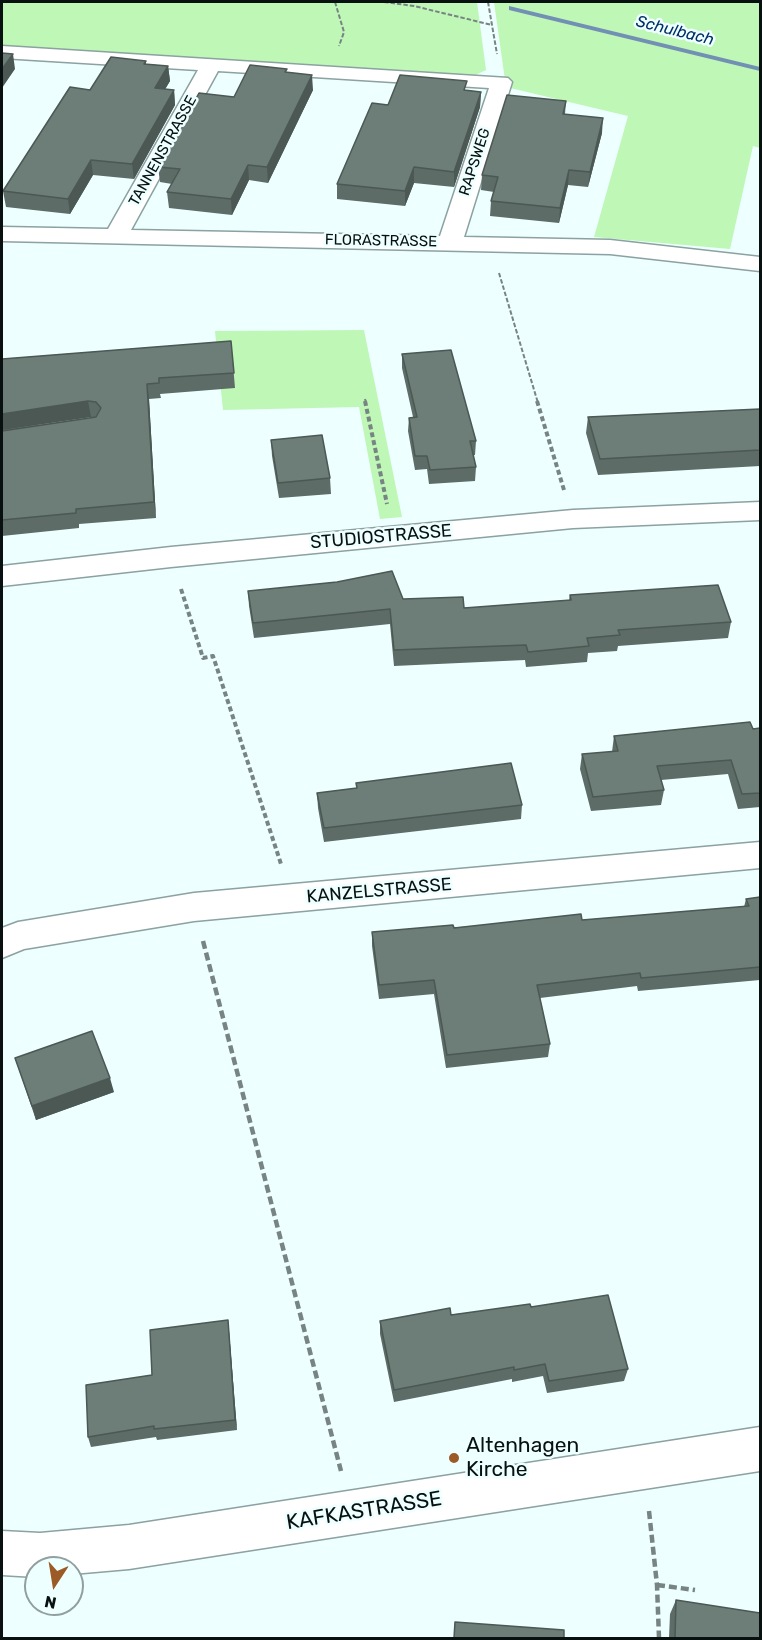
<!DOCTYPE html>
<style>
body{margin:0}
#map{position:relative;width:762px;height:1640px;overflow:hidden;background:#edffff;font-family:Rubik,sans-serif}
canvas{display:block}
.frame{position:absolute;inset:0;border:3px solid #081010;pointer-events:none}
.north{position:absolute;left:24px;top:1556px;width:60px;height:60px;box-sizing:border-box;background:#edffff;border:2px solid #919f9f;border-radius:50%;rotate:192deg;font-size:16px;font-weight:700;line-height:24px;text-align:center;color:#081010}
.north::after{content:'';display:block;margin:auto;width:21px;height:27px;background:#9c5b26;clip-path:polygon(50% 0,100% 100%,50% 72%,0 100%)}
</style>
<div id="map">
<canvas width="762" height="1640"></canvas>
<div class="frame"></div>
<div class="north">N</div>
</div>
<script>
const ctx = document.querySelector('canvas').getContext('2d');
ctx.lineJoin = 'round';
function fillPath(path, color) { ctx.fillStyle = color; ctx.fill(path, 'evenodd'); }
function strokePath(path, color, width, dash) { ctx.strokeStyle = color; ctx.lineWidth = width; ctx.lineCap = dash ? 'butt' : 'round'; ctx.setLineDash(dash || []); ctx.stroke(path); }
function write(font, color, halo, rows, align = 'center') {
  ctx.font = font + ' Rubik,sans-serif'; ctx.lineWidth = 5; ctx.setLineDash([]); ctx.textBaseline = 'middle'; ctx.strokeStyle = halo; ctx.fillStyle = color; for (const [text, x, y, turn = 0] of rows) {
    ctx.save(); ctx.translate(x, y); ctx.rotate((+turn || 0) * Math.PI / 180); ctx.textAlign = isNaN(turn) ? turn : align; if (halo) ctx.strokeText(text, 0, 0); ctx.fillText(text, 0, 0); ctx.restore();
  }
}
const green = new Path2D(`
 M2 2H477L486 70 471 77 2 49Z
 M494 2H760V148L753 146 730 249 594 237 628 116 506 87Z
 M364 330 402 517 380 519 359 407 223 410 215 331Z`);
const stream = new Path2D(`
 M509 6 760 67V71L509 10Z`);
const pathFar2 = new Path2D(`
 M335 2 344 32 339 46
 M384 2 414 6 492 25
 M488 2 497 54
 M719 2H738
 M499 273 538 403
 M365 399 366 403`);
const pathFar1 = new Path2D(`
 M365 401 387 504
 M537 401 564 490
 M181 589 203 658 213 656 281 864`);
const path = new Path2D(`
 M203 941 341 1471
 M649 1511 657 1585 659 1638
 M657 1585 695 1590`);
const street = new Path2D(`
 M2 46 508 78 512 82 464 237 610 240 760 257V271L610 254 2 241V227L108 229 198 70 2 58ZM218 71 489 88 440 236 131 230Z
 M760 502V520L573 528 171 567 2 586V566L171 547 573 510Z
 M760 842V868L194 921 24 949 2 958V928L18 922 194 893Z
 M760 1427V1471L129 1569 72 1574V1568H36V1577L2 1575V1531L40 1533 129 1525Z`);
const wall = new Path2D(`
 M146 61V64L168 66 170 81 165 89 174 90 175 105 134 179 93 175 70 214 6 207 3 191 90 90Z
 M287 72 313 90 268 183 249 180 232 215 169 208 167 192 172 184 160 182 158 167 234 97Z
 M466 90 481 92 480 107 454 187 414 183 405 206 337 199V184L388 105Z
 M566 101 565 114 602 133 588 187 568 185 559 223 490 216 491 201 494 192 481 190 482 175Z
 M231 341 235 388 160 394 161 398 149 399 156 518 79 524V528L2 536V359ZM91 417H94L2 430Z
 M402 354 476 441 475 455H473L476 467 475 481 429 484 427 469 415 470 408 431 409 418 413 417 402 368Z
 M760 409V466L598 475 586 433 588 417Z
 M271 440 330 478 331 494 279 498 272 456Z
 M248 591 403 599 464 608 569 600 570 595 731 622 728 638 618 646 617 651 588 653 587 662 526 667 525 660 394 666 390 624 254 638 249 606Z
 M760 728V807L738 809 728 774 661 780 664 790 661 805 591 811 580 769 582 754 612 752 614 736Z
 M356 783 522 805 521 819 324 842 318 808 317 793 356 788Z
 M760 897V980L638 991 637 986 540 998 550 1044 548 1057 446 1068 434 994 379 999 372 946V932L582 920 744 907 746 899Z
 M15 1058 114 1092 36 1120Z
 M531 1307 628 1369 624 1381 547 1393 543 1376 512 1382V1379L394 1402 380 1334V1321Z
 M229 1331 237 1430 157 1440 156 1437 91 1447 88 1437 152 1375Z
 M676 1600 760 1638H669L670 1614Z`);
const shadedWall = new Path2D(`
 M13 54 15 69 2 88V69Z
 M168 66 170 81 157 103 155 88Z
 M312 75 313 90 268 183 267 167Z
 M174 90 175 105 134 179 132 164Z
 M481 92 480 107 454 187V172Z
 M603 118 602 133 588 187 590 172Z
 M91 160 93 175 70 214 68 199Z
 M248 165 249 180 232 215 231 199Z
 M414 167V183L405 206V191Z
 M569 170 568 185 559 223 560 208Z
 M147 384 149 399 156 518 154 502Z
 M88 401 91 417 2 430V431V414Z
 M110 1078 114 1092 36 1120 32 1106Z
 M228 1320 229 1331 237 1430 235 1420Z`);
const building = new Path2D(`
 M2 53 13 54 2 69Z
 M111 57 146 61 144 64 168 66 155 88 174 90 132 164 91 160 68 199 3 191 70 87 90 90Z
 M250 65 287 69 285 72 312 75 267 167 248 165 231 199 167 192 180 169 158 167 199 93 234 97Z
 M400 75 467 81 464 90 481 92 454 172 414 167 405 191 337 184 372 103 388 105Z
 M507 95 566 101 563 114 603 118 590 172 569 170 560 208 491 201 498 177 482 175Z
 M231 341 234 373 159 378V383L147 384 154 502 76 509V513L2 520V431L96 417 101 408 96 402 88 401 2 414V359Z
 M451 350 476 441H470L476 467 430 470 427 456H415L409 418 417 417 402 354Z
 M760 409V450L600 459 588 417Z
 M322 435 330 478 278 483 271 440Z
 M392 571 403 599 463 597 464 608 571 600 570 595 718 585 731 622 618 630 620 635 587 638 589 646 528 652 526 645 394 650 390 609 253 623 248 591 337 582Z
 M750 722 753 729 760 728V793L742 794 731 760 657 766 664 790 593 797 582 754 618 751 614 736Z
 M511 763 522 805 324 828 317 793 357 788 356 783Z
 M760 897V967L641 978 640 973 537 985 550 1044 447 1055 434 980 379 985 372 932 453 925 454 928 581 914 582 920 749 906 746 899Z
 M92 1031 110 1078 32 1106 15 1058Z
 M608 1295 628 1369 549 1381 545 1364 514 1370V1367L394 1390 380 1321 450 1308 451 1315 530 1304 531 1307Z
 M228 1320 235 1420 154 1429V1426L88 1437 86 1385 152 1375 150 1330Z
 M676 1600 760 1613V1638H675Z
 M455 1622 564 1630V1638H454Z`);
const markers = [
 [454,1458,6,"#9c5b26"]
];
const farStreetnames = [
 ["TANNENSTRASSE",163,151,-61],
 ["RAPSWEG",475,162,-72],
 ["FLORASTRASSE",381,241,1]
];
const farWaternames = [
 ["Schulbach",675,31,14]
];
const streetNames = [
 ["STUDIOSTRASSE",381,537,-5],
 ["KANZELSTRASSE",379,891,-5]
];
const nearPoinames = [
 ["Altenhagen",466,1446],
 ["Kirche",466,1470]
];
const nearStreetnames = [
 ["KAFKASTRASSE",364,1511,-9]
];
fillPath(green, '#bff7b7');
fillPath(stream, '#728fb4');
strokePath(street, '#8ca1a1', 3);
strokePath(pathFar2, '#788484', 2, [4.5, 2]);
strokePath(pathFar1, '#788484', 4, [5, 3]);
strokePath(path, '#788484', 4.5, [8, 4]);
fillPath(street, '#fff');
fillPath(wall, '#5d6c66');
fillPath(shadedWall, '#4c5853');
fillPath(building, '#6c7e77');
strokePath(building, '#4c5853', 1.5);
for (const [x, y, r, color] of markers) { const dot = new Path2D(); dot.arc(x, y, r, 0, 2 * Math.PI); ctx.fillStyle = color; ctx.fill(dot); strokePath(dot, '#edffff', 2); }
write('15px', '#081010', '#edffff', farStreetnames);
write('italic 16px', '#002e66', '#edffff', farWaternames);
write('18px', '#081010', '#edffff', streetNames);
write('21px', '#081010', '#edffff', nearPoinames, 'left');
write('21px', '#081010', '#edffff', nearStreetnames);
</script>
